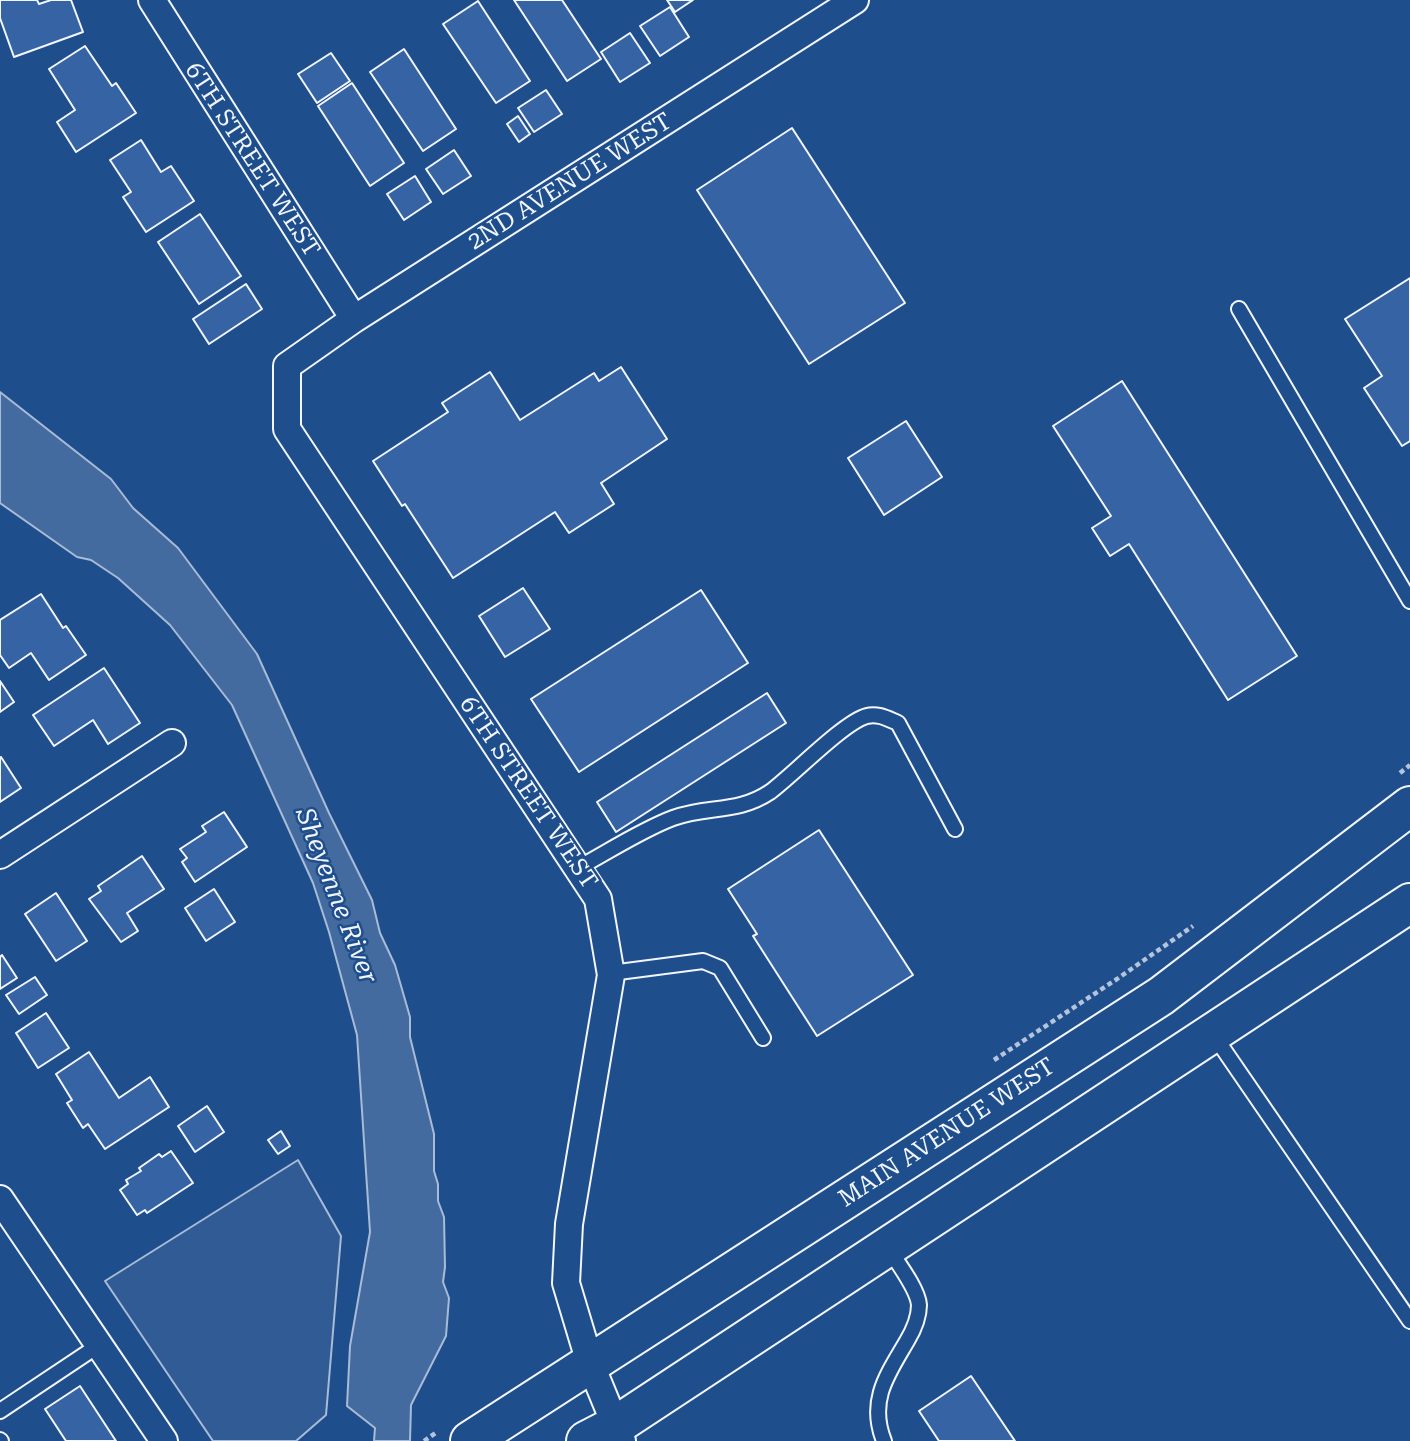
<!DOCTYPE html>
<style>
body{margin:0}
canvas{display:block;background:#1f4e8c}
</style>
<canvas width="1410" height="1441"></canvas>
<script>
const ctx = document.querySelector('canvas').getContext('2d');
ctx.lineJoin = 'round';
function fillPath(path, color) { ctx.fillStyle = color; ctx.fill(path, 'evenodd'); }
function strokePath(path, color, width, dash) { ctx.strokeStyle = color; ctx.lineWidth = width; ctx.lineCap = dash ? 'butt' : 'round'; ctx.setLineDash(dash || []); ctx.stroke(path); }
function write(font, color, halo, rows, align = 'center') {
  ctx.font = font + ' "Roboto Serif",serif'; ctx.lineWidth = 5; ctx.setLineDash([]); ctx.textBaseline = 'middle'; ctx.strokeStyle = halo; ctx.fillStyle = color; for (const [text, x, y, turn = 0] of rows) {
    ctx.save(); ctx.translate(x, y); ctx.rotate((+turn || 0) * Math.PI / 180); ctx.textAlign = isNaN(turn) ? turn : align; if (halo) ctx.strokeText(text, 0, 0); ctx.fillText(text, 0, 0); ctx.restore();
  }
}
const built = new Path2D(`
 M298 1160 341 1236 326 1415 296 1441H213L105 1281Z`);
const water = new Path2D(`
 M0 392 111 479 133 508 178 548 257 654 329 813 372 900 380 933 395 965 410 1017V1037L434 1134V1171L438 1184V1201L444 1217 445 1267 443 1282 449 1298 446 1336 411 1405 410 1441H374L375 1428 347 1406 350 1346 370 1232 357 1035 329 932 313 883 232 705 170 625 118 578 91 560 77 557 0 503Z`);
const building = new Path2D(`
 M0 0H37L39 4 51 0H71L83 32 14 57 0 18Z
 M514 0H562L601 59 567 81Z
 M667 0H693L675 12Z
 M478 1 530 81 496 103 443 24Z
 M670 7 689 37 660 56 640 26Z
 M630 33 650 63 620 82 601 52Z
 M85 46 112 86 116 83 136 113 76 152 57 122 75 110 49 69Z
 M404 49 456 129 423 151 370 72Z
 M331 53 350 81 317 103 298 74Z
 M352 83 404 163 370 186 318 106Z
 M546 90 562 114 534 132 518 108Z
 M518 116 530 134 519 142 507 124Z
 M792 128 905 303 809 364 697 190Z
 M141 140 161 172 171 166 194 201 146 232 123 197 131 192 110 160Z
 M454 150 471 176 443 194 426 169Z
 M415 176 431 202 404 220 387 194Z
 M200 214 241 276 199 304 158 242Z
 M1410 278V441L1402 446 1364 388 1382 376 1345 319Z
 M246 284 262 309 209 344 193 319Z
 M621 367 667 439 601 483 614 504 569 533 555 512 453 578 405 504 402 506 373 461 448 412 442 403 490 372 520 420 594 373 599 381Z
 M1122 381 1297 656 1228 700 1129 544 1110 556 1092 528 1111 516 1053 426Z
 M906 421 942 477 884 515 848 458Z
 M523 588 550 629 505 657 479 616Z
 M701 590 748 663 579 772 531 699Z
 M41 594 63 628 66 626 86 655 49 680 31 653 9 668 0 655V620Z
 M104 668 140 723 108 744 93 720 54 746 33 715Z
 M0 681 14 702 0 712Z
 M767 693 786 723 616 832 597 802Z
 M1 757 21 788 0 802V758Z
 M224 812 247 847 195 882 182 862 187 858 180 849 206 832 202 826Z
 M819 830 913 975 817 1036 753 936 757 934 728 889Z
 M142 856 164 889 127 913 138 931 121 942 89 899 101 891 98 886Z
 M214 889 235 922 206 941 185 908Z
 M56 893 87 941 56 961 25 914Z
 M2 955 17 978 0 989V957Z
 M35 977 47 995 19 1014 6 995Z
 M46 1013 69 1048 38 1068 16 1033Z
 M89 1052 119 1098 150 1077 169 1107 105 1149 88 1124 83 1128 67 1103 72 1100 56 1074Z
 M207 1106 224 1132 195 1152 178 1126Z
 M281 1131 290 1146 278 1154 268 1140Z
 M171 1151 193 1183 147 1213 145 1210 137 1215 120 1190 128 1184 126 1180 141 1171 139 1168 159 1154 162 1157Z
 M971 1376 1015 1441H939L919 1411Z
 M80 1386 116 1441H66L45 1409Z`);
const path = new Path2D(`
 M1400 773 1410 765
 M994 1060 1117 979 1193 926
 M424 1441 437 1432`);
const lane = new Path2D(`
 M1239 309 1410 601
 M578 868C608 852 641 830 673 818 708 805 737 814 770 792 792 776 845 721 867 716 878 713 888 719 898 723L955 829
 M611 973 703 961 720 968 763 1038
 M1213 1034 1410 1321
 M0 1411 99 1345
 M0 1440 1 1441
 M884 1441C868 1401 887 1375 907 1341 913 1331 919 1317 919 1305 918 1289 897 1262 888 1248`);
const street = new Path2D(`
 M152 0 354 319
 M0 855 172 743
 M0 1199 164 1441
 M622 1441 590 1363 566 1283 569 1224 611 975 598 899 287 429V366L354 319 855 0`);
const primary = new Path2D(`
 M470 1441 1161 996 1410 806
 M586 1441 615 1426 1410 903`);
const streetNames = [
 ["6TH STREET WEST",252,160,57],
 ["2ND AVENUE WEST",570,182,-32],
 ["6TH STREET WEST",528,793,56],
 ["MAIN AVENUE WEST",947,1133,-33]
];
const waterNames = [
 ["Sheyenne River",336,896,69]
];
fillPath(built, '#305b95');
strokePath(built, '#a8bbd7', 2);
fillPath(water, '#446ba0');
strokePath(water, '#a8bbd7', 2);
fillPath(building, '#3563a3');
strokePath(building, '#f2f6ff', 2);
strokePath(lane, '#f2f6ff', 18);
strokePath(street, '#f2f6ff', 30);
strokePath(primary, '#f2f6ff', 42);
strokePath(path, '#b3c4dc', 4.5, [5, 3.5]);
strokePath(lane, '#1f4e8c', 14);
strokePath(street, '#1f4e8c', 26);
strokePath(primary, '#1f4e8c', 38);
write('24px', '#f2f6ff', '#1f4e8c', streetNames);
write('italic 26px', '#f2f6ff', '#1f4e8c', waterNames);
</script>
